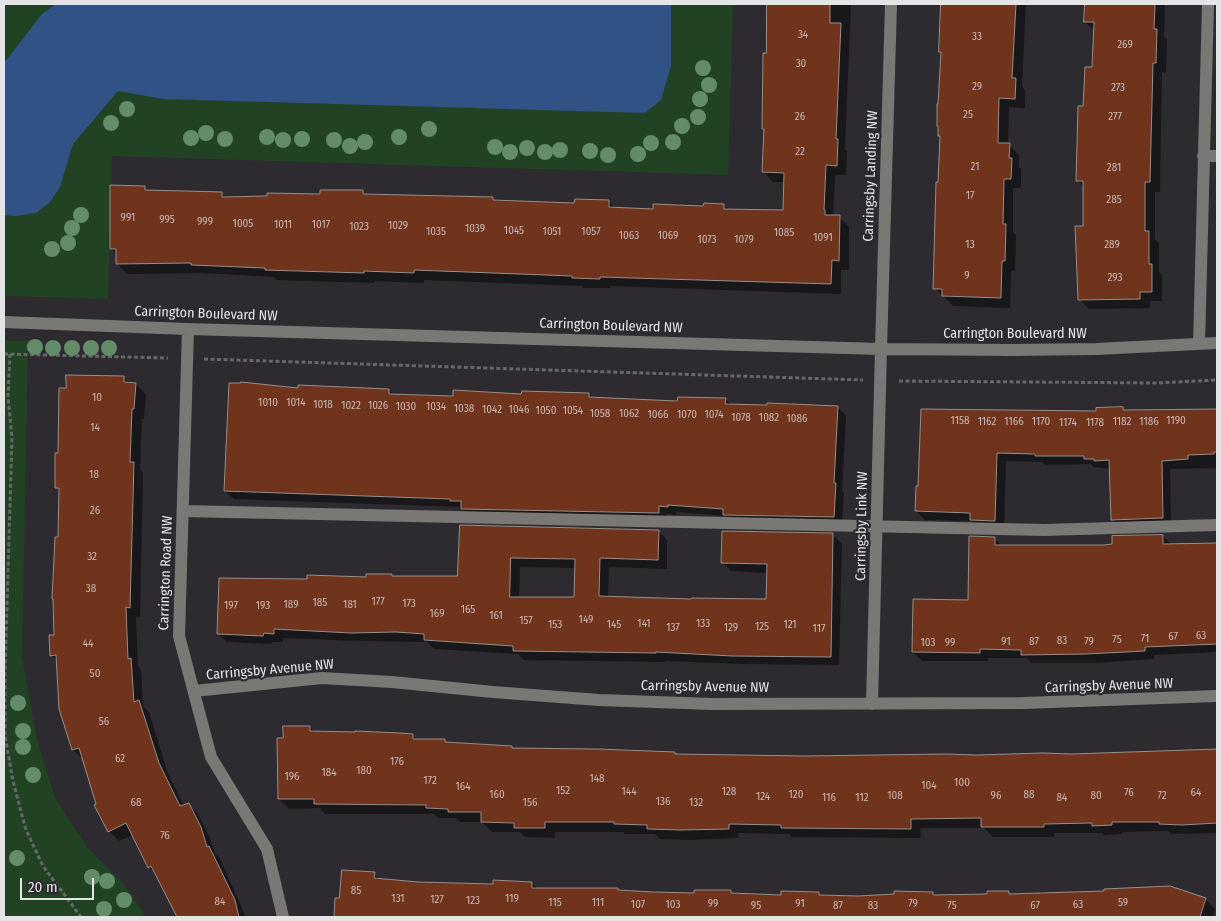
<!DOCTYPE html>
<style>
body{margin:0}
#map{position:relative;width:1221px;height:921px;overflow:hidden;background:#2d2b30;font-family:"Fira Sans Condensed",sans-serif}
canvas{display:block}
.frame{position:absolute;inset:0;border:5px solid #e4e3e6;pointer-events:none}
.scale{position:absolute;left:20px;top:878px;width:74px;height:22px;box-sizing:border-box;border:2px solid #e4e3e6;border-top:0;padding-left:6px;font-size:15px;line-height:18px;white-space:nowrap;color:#e4e3e6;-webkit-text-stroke:4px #2d2b30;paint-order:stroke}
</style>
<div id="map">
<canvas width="1221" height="921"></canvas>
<div class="frame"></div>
<div class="scale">20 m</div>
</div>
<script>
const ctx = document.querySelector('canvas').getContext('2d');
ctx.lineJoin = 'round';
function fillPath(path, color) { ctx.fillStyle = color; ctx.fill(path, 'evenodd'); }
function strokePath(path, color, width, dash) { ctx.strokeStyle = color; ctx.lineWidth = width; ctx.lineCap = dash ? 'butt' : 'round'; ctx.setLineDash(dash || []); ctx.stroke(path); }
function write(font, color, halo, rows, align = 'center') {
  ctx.font = font + ' "Fira Sans Condensed",sans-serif'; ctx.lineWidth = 4.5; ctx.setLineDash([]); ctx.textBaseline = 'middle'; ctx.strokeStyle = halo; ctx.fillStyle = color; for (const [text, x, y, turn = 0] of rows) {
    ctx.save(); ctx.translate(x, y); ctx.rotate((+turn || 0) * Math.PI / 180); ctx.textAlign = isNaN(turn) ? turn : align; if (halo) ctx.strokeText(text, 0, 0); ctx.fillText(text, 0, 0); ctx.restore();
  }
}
const green = new Path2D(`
 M4 4H733L728 175 112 156 108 299 4 296Z
 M4 340 28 341 22 658 37 740 55 798 87 847 123 884 142 910 145 917H4Z`);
const water = new Path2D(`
 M56 4H671V66L661 100 645 113 163 99 118 91 73 144 60 187 50 202 36 213 15 216 4 215V63L42 14Z`);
const shadow = new Path2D(`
 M769 4H851L845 149 847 151 846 175H835L833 217H839L849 227V270H841V294L610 286V288H583L581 286 424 280V283L374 281V283L276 280 274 277 201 273 127 274 117 264V254L111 248 145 188 148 192 221 194 225 198 321 196 362 191 366 195 492 198 496 202 576 204 609 202 616 209 654 210 724 205 730 211 784 212 785 182H773L763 171Z
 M942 4H1026L1022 86 1025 90V108L1009 107 1008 144 1019 155V167L1021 169V188H1013V232L1016 235 1015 271H1011L1010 308 953 306 935 288 941 137 939 135Z
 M1086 4H1163L1165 6 1164 37 1167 40 1166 73 1162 72 1160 192H1155V239L1159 243V272L1162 275V301H1150V308L1089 309 1079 299 1084 228V187L1078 181 1084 107 1094 68 1095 31 1085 22Z
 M123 377 130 384H136L146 394 144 419H142L140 470 143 473 140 617H136L138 666 141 670 143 706 149 712 168 774 184 806 188 804 198 814 210 838 215 854 219 857 246 917H179L158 877 149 867 133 835 119 841 109 831 96 806 98 805 84 760 73 750 60 709 58 662 51 655 55 636 61 492 56 487 67 389Z
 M299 390H389L394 395 454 397 589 394 593 398 679 403 725 399 732 405 837 407 846 416 842 491 844 493 842 525 733 523 726 516 676 512V515L667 514V521L470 517 458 507 234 499 225 491Z
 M1122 409 1125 411 1217 410V468L1170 469 1171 527 1121 528 1113 519 1111 469 1094 467 1091 464 1045 465 1043 462 1006 461 1004 529H980L972 521 925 520 916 511 919 487 922 410 1098 412Z
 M461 527 658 531 667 540V569L609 567 608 598 768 600V573L731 571 722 562 833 535 842 544 839 665 742 664 665 661V662L524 660 518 654 434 649 427 642 361 641 283 638V642H272V644L227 642 218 633 308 580 367 578 392 575 394 577H458ZM520 567 576 568 575 599H519Z
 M1163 536 1172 545 1217 544V652L1154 655V659L1096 663H1032L1026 658H988V661H922L913 652 969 602 994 538 1003 547H1104Z
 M310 727 316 733 412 735 417 740H445L448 743 511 747 514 749 676 755 805 757 1071 756 1217 750V833L1171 834 1168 831 1122 832V834L1104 835 1102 833H1054V837H993L984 828H920L921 838 792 837 789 834 738 833V838L691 840 659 839 655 834H625L623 832H555V838L525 837 520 832H492L482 822H460L456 818H438L434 814H325L320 808 289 809 279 799 284 739Z
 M374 874 381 880 418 883 494 886 532 883 538 889 695 894 731 892 734 895 782 896 819 893 822 896 858 897 932 893 936 896H988L1008 892 1012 896 1205 899 1215 909 1213 917H336L337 899H340Z`);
const building = new Path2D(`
 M767 4H830V23H841L836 139H838L837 166 826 165 824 210H825V215H840L839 261 832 260 831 284 600 277V279L572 278V276L414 270V273L364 271V273L265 270V268L191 265V263L116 264V249H110V185L145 186V190L222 192V197L267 196V193L320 194V190H363V194L493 197V200L574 203 575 199 609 200V207L653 209V204L703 206 704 203 724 204V209L783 210 784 173 762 172 764 129H762L763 53H766Z
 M941 4H1016L1012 78H1016L1015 99 999 98 998 143H1010L1009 158H1012L1011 179H1004L1003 224H1006L1005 261H1002L1001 298 942 296V289H933L936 182H938L940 136H938V126H937V104H938L941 52H939Z
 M1085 4H1155L1154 29H1157L1156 63H1153L1150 182H1145V231H1149V264H1152V292H1140V299L1078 300 1075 226H1083V181H1076L1078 106H1083L1085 67H1092L1094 22H1084Z
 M66 375 124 376V382L136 383 134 409H132L130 462H134L130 608 126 607 128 659 131 658 134 702 139 700 159 763 180 806 189 803 201 827 207 847 209 846 235 900 239 917H177L151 866 148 868 126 823 108 832 94 805 96 804 79 748 72 750 59 709 56 655 50 656 49 635H54L53 599H52L55 537H58L59 488H55V453H58L59 388H66Z
 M241 382 298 388V385L389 389V394L453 396V390L521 394 522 391 589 393V397L677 401 678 397 726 398 725 404 767 405V403L838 406 834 483H836L834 517 723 515V509L668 505V507L659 506V513L461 509V501H450V499L224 491 229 383H240Z
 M1123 407V410L1217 409V452H1214V454L1188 455V459L1162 461 1163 518 1111 520 1109 460 1094 461V459H1084V456H1035V454L997 453 995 521 970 520V513L915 511 916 486H918L921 409 1096 411V408Z
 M460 525 659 530 658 560 600 558 599 596 691 599 692 598 766 599 767 564 721 563 722 531 833 533 831 657 732 656 656 652V653L513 651V646L424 640V634L396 632 351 633 274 629V634L264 633 263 636 217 634 219 578 307 579V575L366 577V574H392V576H457ZM511 558 575 559 574 597H510Z
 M1163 535V544L1217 543V644L1145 647V651L1086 654 1021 655V650L980 649V653L912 652 913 599 968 600 969 536 995 537V545H1104L1112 544V536Z
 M283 726H310V731L355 732V731L400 733 413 734V739H445V742L512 746V748L598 749 675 752V754L805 756 947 754 977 755 1043 753 1071 754 1217 749V823L1182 825 1159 824V822H1112V825L1092 826V823L1044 824V827H981V818L911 819V829L781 828V825L729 824V829L680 830 647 829V825L614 824V822H545V828H514V823L481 822V812H448V809L426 808V805L314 804V799H278L277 738H283Z
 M342 870 375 872 374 878 418 882 493 884V880L532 882V888H618V890L653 892 694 893V890H731V893L781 895V891L819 892V895L858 896 894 894V891L933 892V895L987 894V891H1009V894L1104 891V889L1170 886 1206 898 1200 917H334L335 898H339Z`);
const path = new Path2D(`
 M4 354 168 358
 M10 354 8 396 12 438 5 674V736L13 781 26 830 43 866 81 917
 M204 359 863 380
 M899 381 1156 383 1217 380`);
const minor = new Path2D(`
 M1203 156H1217
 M4 322 188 329 881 349 1011 350 1096 349 1217 343
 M188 329 179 636 211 757 267 849 283 917
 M1199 344 1208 4
 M183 511 1044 530 1217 525
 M194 691 322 678 392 682 493 692 599 700 712 704 1023 703 1217 696
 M872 704 881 349 891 4`);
const trees = [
 [703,68],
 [709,85],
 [700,99],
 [127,109],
 [698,117],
 [111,123],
 [682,126],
 [429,129],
 [206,133],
 [267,137],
 [399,137],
 [191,138],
 [225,139],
 [302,139],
 [283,140],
 [334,140],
 [365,142],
 [673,142],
 [651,143],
 [350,146],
 [495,147],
 [527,148],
 [560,150],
 [590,151],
 [510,152],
 [545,152],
 [638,154],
 [608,155],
 [81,215],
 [72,228],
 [68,243],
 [52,249],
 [35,347],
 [53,348],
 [72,348],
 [91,348],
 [109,348],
 [18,703],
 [23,731],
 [23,747],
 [33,775],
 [17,858],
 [92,877],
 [107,881],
 [124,900],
 [104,909]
];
const numberNames = [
 ["34",803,35],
 ["33",977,37],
 ["269",1125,45],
 ["30",801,64],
 ["29",977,87],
 ["273",1118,88],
 ["25",968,115],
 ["26",800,117],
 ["277",1115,117],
 ["22",800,152],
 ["21",975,167],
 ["281",1114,168],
 ["17",970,196],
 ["285",1114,200],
 ["991",128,218],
 ["995",167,220],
 ["999",205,222],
 ["1005",243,224],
 ["1011",283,225],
 ["1017",321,225],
 ["1029",398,226],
 ["1023",359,227],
 ["1039",475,229],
 ["1045",514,231],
 ["1035",436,232],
 ["1051",552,232],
 ["1057",591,232],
 ["1085",784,233],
 ["1063",629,236],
 ["1069",668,236],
 ["1091",823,238],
 ["1073",707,240],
 ["1079",744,240],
 ["13",970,245],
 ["289",1112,245],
 ["9",967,276],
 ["293",1115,278],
 ["10",97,398],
 ["1010",268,403],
 ["1014",296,403],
 ["1018",323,405],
 ["1022",351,406],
 ["1026",378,406],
 ["1030",406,407],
 ["1034",436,407],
 ["1038",464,409],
 ["1042",492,410],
 ["1046",519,410],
 ["1050",546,411],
 ["1054",573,411],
 ["1058",600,414],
 ["1062",629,414],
 ["1066",658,415],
 ["1070",687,415],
 ["1074",714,415],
 ["1078",741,418],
 ["1082",769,418],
 ["1086",797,419],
 ["1158",960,421],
 ["1190",1176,421],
 ["1162",987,422],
 ["1166",1014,422],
 ["1170",1041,422],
 ["1182",1122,422],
 ["1186",1149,422],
 ["1174",1068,423],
 ["1178",1095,423],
 ["14",95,428],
 ["18",94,475],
 ["26",95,511],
 ["32",92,557],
 ["38",91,589],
 ["177",378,602],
 ["185",320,603],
 ["173",409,604],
 ["189",291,605],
 ["181",350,605],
 ["197",231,606],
 ["193",263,606],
 ["165",468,610],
 ["169",437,614],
 ["161",496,616],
 ["149",586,620],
 ["157",526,621],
 ["141",644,624],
 ["133",703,624],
 ["153",555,625],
 ["145",614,625],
 ["121",790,625],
 ["125",762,627],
 ["137",673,628],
 ["129",731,628],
 ["117",819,629],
 ["63",1201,636],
 ["67",1173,637],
 ["71",1145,639],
 ["75",1117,640],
 ["83",1062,641],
 ["91",1006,642],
 ["87",1034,642],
 ["79",1089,642],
 ["103",928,643],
 ["99",950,643],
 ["44",88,644],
 ["50",95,674],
 ["56",104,722],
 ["62",120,759],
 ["176",397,762],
 ["180",364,771],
 ["184",329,773],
 ["196",292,777],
 ["148",597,779],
 ["172",430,781],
 ["100",962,783],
 ["104",929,786],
 ["164",463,787],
 ["152",563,791],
 ["144",629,792],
 ["128",729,792],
 ["76",1129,793],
 ["64",1196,793],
 ["160",497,795],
 ["120",796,795],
 ["88",1029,795],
 ["108",895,796],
 ["96",996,796],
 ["80",1096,796],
 ["72",1162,796],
 ["124",763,797],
 ["116",829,798],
 ["112",862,798],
 ["84",1062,798],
 ["136",663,802],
 ["68",136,803],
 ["156",530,803],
 ["132",696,803],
 ["76",165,836],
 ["85",356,891],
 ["131",398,899],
 ["119",512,899],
 ["127",437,900],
 ["123",473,901],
 ["84",220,902],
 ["115",555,903],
 ["111",598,903],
 ["59",1123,903],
 ["99",713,904],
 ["91",800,904],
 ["79",913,904],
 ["107",638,905],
 ["103",673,905],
 ["63",1078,905],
 ["95",756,906],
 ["87",838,906],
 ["83",873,906],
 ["75",952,906],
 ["67",1035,906]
];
const streetNames = [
 ["Carringsby Landing NW",871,176,-88],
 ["Carrington Boulevard NW",206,314,2],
 ["Carrington Boulevard NW",611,326,2],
 ["Carrington Boulevard NW",1015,334],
 ["Carringsby Link NW",862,526,-89],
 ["Carrington Road NW",166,573,-88],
 ["Carringsby Avenue NW",270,670,-5],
 ["Carringsby Avenue NW",1109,686,-2],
 ["Carringsby Avenue NW",705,687,1]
];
fillPath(green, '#214324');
fillPath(water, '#305284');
fillPath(shadow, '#0007');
fillPath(building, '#70341c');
strokePath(building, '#958e8b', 1);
strokePath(path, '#68666a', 3, [4, 2.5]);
strokePath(minor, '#797875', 12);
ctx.fillStyle = '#658c68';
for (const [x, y] of trees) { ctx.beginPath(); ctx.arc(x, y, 8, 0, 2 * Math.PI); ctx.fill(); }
write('11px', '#c7b7b4', null, numberNames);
write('14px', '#e4e3e6', '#2d2b30', streetNames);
</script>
